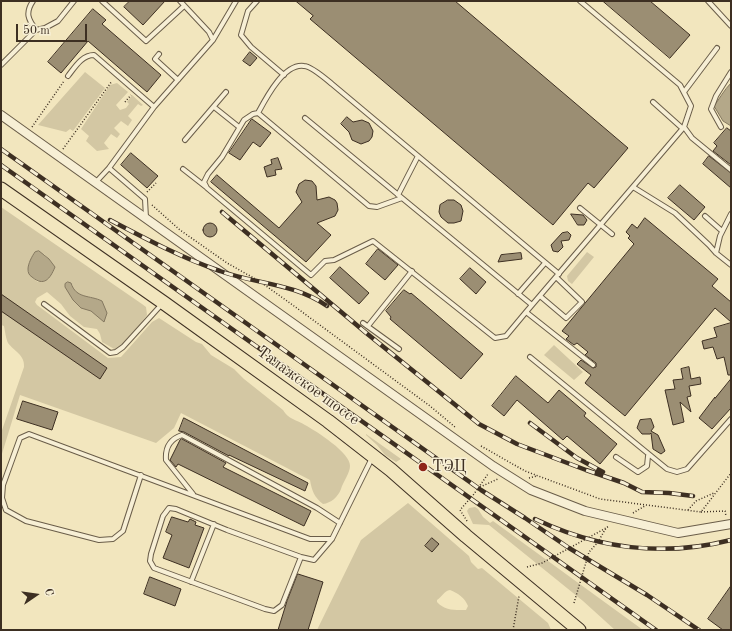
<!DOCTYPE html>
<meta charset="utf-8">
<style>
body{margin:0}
#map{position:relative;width:732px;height:631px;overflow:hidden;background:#f2e6be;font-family:"Old Standard TT",serif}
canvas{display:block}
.frame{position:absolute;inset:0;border:2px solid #3d2f22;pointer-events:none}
.north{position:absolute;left:16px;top:575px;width:40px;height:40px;-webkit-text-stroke:3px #f7efd5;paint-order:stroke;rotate:77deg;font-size:11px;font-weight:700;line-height:16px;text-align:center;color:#3d2f22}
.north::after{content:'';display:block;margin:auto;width:14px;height:18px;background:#3d2f22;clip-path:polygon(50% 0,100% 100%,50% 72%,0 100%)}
.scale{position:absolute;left:16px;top:24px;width:71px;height:18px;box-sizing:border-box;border:2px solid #3d2f22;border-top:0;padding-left:5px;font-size:12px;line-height:14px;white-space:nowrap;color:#3d2f22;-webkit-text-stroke:3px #f7efd5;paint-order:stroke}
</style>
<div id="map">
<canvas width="732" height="631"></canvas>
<div class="frame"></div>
<div class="north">С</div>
<div class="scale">50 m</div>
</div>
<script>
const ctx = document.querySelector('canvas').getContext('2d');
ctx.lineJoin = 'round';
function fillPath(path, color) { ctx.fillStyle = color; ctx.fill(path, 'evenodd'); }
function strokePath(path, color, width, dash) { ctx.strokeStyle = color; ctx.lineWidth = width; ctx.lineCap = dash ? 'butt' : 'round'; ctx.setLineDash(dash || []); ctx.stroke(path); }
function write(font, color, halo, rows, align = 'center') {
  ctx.font = font + ' "Old Standard TT",serif'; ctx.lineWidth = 3; ctx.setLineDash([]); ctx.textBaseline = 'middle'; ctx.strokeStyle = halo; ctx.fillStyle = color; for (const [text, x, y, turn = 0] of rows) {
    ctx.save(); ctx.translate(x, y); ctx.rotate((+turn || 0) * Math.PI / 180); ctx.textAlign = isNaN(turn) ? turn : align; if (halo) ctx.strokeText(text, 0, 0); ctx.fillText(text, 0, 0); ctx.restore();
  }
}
const green = new Path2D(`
 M85 72 105 88 73 131 70 129 66 132 38 125Z
 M117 83 128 92 116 105 120 110 126 108 129 104 127 102 132 95 143 105 141 106 138 104 128 116 132 120 128 126 121 121 114 128 120 134 117 138 111 134 104 143 109 149 97 151 86 141 89 136 81 129 110 85Z
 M1 207 142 304 146 307 147 315 122 349 116 350 102 342 100 334 97 329 84 327 70 316 61 304 47 292 37 298 35 302 37 305 108 358 121 357 152 322 159 318 196 342 202 344 211 355 234 369 244 379 283 410C288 419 297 420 305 425 316 431 351 453 350 466 350 473 343 482 341 489 338 497 331 503 323 504 314 497 312 491 310 480L181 413 174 428 156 443 20 395 1 457V433L24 367C25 355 14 351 8 343 6 339 5 331 4 326L1 325ZM34 254H44L53 264 38 282C25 272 27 269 34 254Z
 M587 252 594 257 572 284 568 281 567 276Z
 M554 345 583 372 574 380 544 355Z
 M366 434 401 459 396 462 385 455 377 445 366 435Z
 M408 503 469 556 471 562 478 569 482 568 548 623 551 630H317L361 540ZM450 590C458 593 465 598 468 606L466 610C455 610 445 611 437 602V600C442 597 444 591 450 590Z
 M475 507 478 509 483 517 490 523 493 521 643 630H615L583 601 489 525 473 524 467 511 469 508Z`);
const water = new Path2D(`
 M731 83V126L723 121 714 106C720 98 724 90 731 83Z
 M39 251 49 259 55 267C50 279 44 287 32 277 29 275 28 273 28 269 28 264 32 256 35 252Z
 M68 282 71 283C76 299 90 295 102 301L107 313 104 322 91 311 81 308 73 300 65 287V284Z`);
const building = new Path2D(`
 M130 1H165L143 25 124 7Z
 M296 1H455L628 148 594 188 588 183 553 225 310 19 313 16Z
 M603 1H650L690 35 670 58Z
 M93 9 106 20 102 24 161 75 147 92 88 41 61 73 48 62Z
 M250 52 257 58 250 66 243 61Z
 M347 117 353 122 362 120 369 123 373 131 372 137 369 141 361 144 352 140 349 132 341 124Z
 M252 119 271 133 260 147 253 142 240 160 229 153Z
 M727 128 731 131V165L713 151 717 146 714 143Z
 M131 153 158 176 147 188 121 165Z
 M709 156 731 173V188L703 164Z
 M278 158 282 169 275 170 276 175 267 177 264 167 272 164 271 160Z
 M217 175 279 228 302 202 296 192 299 184 305 180 312 181 316 186 317 200 329 197 335 200 337 203 338 210 335 216 317 223 331 235 306 262 211 182Z
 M680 185 705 207 694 220 668 198Z
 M448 200H454L461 205 463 211 461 221 454 223H448L441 217 439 212 440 205Z
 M571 214 583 215 587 220 584 225H578Z
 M645 218 718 279 712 286 731 302V322L715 308 625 416 585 383 591 375 577 364 581 360 593 368 596 367V363L585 355 588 352 577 343 574 345 566 339 569 336 562 331 634 244 628 238 630 236 626 232 632 224 637 228Z
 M203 230a7 7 0 1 1 14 0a7 7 0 1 1-14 0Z
 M568 232 571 235 569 240 561 241 563 247 558 252 553 251 551 245 562 233Z
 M378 249 398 265 385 280 366 264Z
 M521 253 522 259 498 262 501 255Z
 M340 267 369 293 359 304 330 278Z
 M470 268 486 282 476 294 460 279Z
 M404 290 410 294 411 293 483 354 461 379 390 319 391 317 386 311Z
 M1 294 107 368 100 379 1 311Z
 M731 323V375H728L724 357 717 359 713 347 704 349 702 341 717 337 714 328Z
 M689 367 691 379 700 377 701 384 689 386 691 396 687 397 691 412 680 402 684 422 673 425 665 390 675 389 673 380 683 379 681 369Z
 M516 376 548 403 559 390 586 413 584 416 617 444 600 464 567 436 563 440 517 400 504 416 492 406Z
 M731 379V408L712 429 699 418 715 397V398Z
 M23 401 58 412 52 430 17 419Z
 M184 418 308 483 305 491 229 455V456L184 432 179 431Z
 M651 419 654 427 651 431 658 435 665 451 661 454 653 449 651 433 650 434H642L637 428 640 420Z
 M182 439 226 463 223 467 311 511 304 526 178 464 176 467 170 460 180 440Z
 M172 517 188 522 190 519 196 522 195 525 204 528 189 568 163 558 172 535 166 532Z
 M432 538 439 544 432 552 425 546Z
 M298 574 323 582 308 630H278L287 601Z
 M150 577 181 589 175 606 144 594Z
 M731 586V630H723L708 619Z`);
const path = new Path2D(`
 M125 102 131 95
 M32 127 64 81
 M63 149 112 81
 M147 192 156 183
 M152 205 180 230 227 263 259 281 294 306 430 406 455 427
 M481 446 525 471 600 499 701 512 731 473
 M529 478 537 476
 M480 487 498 479
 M688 510 696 501 714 493
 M701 512 725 511 726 516
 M633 513 645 506
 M467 521 460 510 474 494 488 474
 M527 567 542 563 606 528
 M574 603 589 552 598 542 606 528 609 526
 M513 630 519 596`);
const service = new Path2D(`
 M33 1C25 13 28 19 36 30
 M102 1 146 41 184 6
 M180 1 209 32 213 40
 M257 1 248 11 241 35 251 47 284 75
 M708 1 731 26
 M159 54 155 59 178 80
 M1 65 36 30 45 28 58 21 74 1
 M68 76C75 67 82 55 94 55L154 107
 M684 92 717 48
 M653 102 682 128
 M214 107 239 127
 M258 113C266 98 284 63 304 66 311 66 326 79 332 84L559 274
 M305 118 402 198
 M684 127 692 138 731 170
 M721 127 711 109 716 96 731 72
 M185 140 226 92
 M109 168 145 199 146 218
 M183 169 206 187
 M96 182 109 168 154 107 213 40 236 1
 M633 187 675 213 709 245 716 253 731 265
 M398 195 418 156
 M580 208 612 234
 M705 216 722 231
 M716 253 720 236 731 214
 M518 294 545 263
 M540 296 566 318 582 302 556 277
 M44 304 110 353 116 352 123 347 162 304
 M532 305 402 198 377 207 369 206 258 113 253 114 244 120 222 157 208 174 204 182 207 188 311 275 325 261 334 260 373 241 495 338 506 336 526 312 684 127 691 106 680 85 580 1
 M526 312 593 365
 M363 323 399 349
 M368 326 412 271
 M530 357 667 469 677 472 687 469 731 419
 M616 457 638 472 647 466 648 456
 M141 475 123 531 113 539 99 540 26 521 6 510 2 498 3 485 20 438 29 434 310 539H332
 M193 494 166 460C165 447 170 439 182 435L317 508 340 523
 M301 557 282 605 274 611 265 609 154 568 150 561 151 554 163 516 169 508 176 509 227 530 301 557 314 560 332 539 372 458
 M191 582 214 524`);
const minor = new Path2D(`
 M1 115 493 466 531 490 585 511 678 533 731 524`);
const primary = new Path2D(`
 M1 189 164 303 328 421 391 470 466 536 579 630`);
const rail = new Path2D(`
 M1 149 481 490 525 518 569 548 647 595 699 630
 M1 165 656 630
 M222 212 365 332 479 424 517 444 586 470 624 483 642 492 669 493 693 496
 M110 220C146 239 182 258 220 271 255 284 294 283 327 306
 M530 423 577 458 603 472
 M535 519C598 549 664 557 731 540`);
const markers = [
 [423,467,5,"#8f2418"]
];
const streetNames = [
 ["Талажское шоссе",308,386,36]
];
const poiNames = [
 ["ТЭЦ",432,467]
];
fillPath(green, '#d3c7a3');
fillPath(water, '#b4a889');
strokePath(water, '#847860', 1);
fillPath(building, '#9b8e73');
strokePath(building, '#3d2f22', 1);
strokePath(service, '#6a5d49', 6);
strokePath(minor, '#6a5d49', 10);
strokePath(primary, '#3d2f22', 15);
strokePath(path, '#3d2f22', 1.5, [1, 2]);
strokePath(service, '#f7efd5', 4);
strokePath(minor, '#f7efd5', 8);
strokePath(primary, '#f2e6be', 13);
strokePath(rail, '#3d2f22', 4.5);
strokePath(rail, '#f7efd5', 3, [9]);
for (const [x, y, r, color] of markers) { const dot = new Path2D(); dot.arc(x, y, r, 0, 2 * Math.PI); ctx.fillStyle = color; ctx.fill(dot); strokePath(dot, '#f7efd5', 1.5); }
write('16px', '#3d2f22', '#f7efd5', streetNames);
write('16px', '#3d2f22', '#f7efd5', poiNames, 'left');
</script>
